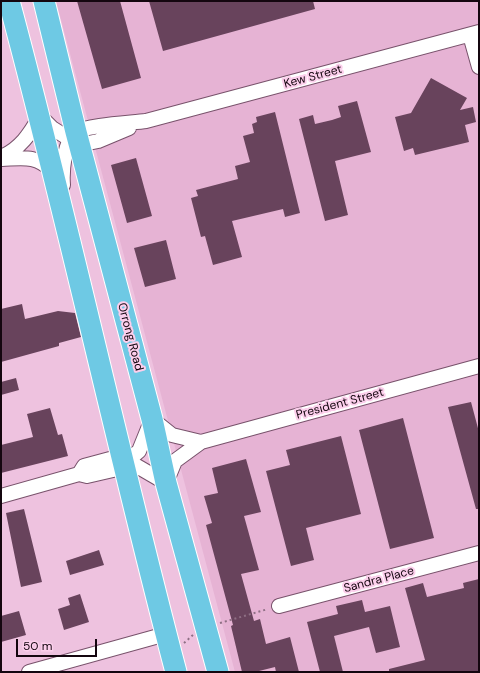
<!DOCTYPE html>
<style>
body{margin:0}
#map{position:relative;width:480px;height:673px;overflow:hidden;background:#eec2df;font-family:"DM Sans",sans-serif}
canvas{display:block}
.frame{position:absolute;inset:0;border:2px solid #14060f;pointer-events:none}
.scale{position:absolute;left:16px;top:639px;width:81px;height:18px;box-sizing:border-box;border:2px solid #14060f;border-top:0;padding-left:5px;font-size:12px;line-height:14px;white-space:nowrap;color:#14060f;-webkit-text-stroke:3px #fccfec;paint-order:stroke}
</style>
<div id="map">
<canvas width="480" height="673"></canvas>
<div class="frame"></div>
<div class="scale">50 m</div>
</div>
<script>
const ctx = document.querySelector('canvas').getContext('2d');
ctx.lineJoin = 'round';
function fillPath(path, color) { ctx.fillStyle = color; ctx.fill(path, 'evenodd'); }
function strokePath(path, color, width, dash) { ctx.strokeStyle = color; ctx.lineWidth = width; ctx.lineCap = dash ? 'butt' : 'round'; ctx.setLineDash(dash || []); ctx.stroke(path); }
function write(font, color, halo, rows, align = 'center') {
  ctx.font = font + ' "DM Sans",sans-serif'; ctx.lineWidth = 4; ctx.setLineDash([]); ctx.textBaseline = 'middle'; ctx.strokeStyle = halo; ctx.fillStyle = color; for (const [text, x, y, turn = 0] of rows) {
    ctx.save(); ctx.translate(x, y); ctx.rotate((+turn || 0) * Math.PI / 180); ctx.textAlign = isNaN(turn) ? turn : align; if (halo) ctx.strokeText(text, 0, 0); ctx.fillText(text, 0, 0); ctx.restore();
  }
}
const built = new Path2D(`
 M56 1H479V672H235Z`);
const building = new Path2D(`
 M77 1H120L141 78 102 89Z
 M149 1H313L315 9 163 51Z
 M431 78 467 98 460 110 473 107 476 122 465 125 469 142 415 155 413 148 404 151 395 117 411 113Z
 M357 101 371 152 335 161 348 215 325 221 299 119 313 115 315 124 332 120 341 117 338 106Z
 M275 112 300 213 285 217 283 209 232 221 242 257 213 265 205 236 201 237 191 198 198 196 196 190 238 179 235 166 250 162 243 136 254 133 252 124 257 122 256 117Z
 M136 158 152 216 127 223 111 165Z
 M166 240 176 279 145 287 134 248Z
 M22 304 25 319 58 311 75 313 81 337 59 343V346L1 362V309Z
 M16 378 19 390 1 395V382Z
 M471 402 479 432V509H476L448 407Z
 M50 408 58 435 62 434 68 456 1 473V445L33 437 27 414Z
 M403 418 434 538 390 549 359 430Z
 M341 436 361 514 306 528 314 560 291 566 266 471 290 465 286 450Z
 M246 459 261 512 244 516 259 570 241 574 254 621 260 619 266 644 290 637 299 672H276L275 667 255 672H242L231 626 233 625 206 525 212 523 204 496 218 493 212 468Z
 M24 509 42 582 21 587 6 513Z
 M99 550 104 565 70 575 66 561Z
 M479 579V672H389V669L425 660 405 588 423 583 427 597 464 588 463 583Z
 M80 594 89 622 64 630 58 609 70 605 68 598Z
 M362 600 365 612 390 606 400 647 376 653 369 627 334 636 343 672H320L307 622 338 614 336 606Z
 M19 611 26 635 1 642V616Z`);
const path = new Path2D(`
 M220 623 268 609
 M184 643 193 635`);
const minor = new Path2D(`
 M470 35 479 67
 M1 157C20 149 30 134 40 116L52 128 79 145 98 141 129 128
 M2 159C25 158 35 155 53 171
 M63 185C62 173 64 140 76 132 88 125 131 123 146 121L479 32
 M79 474 84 466 110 459 135 465 166 483 175 461 201 442
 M1 496 79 474 87 476 113 470 122 462 133 456 139 451 152 419 172 435 201 442 479 366
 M279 606 479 553
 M29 672 166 634`);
const highway = new Path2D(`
 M9 1C69 224 117 449 176 672
 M44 1 76 132 152 419 166 483 218 672`);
const streetNames = [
 ["Kew Street",313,77,-15],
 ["Orrong Road",130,337,75],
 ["President Street",340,404,-15],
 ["Sandra Place",379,580,-15]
];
fillPath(built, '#e6b3d4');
fillPath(building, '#68435c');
strokePath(minor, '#78526b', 16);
strokePath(highway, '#fff', 23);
strokePath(path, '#8e6f84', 2, [2, 3]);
strokePath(minor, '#fff', 14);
strokePath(highway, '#6ec9e4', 21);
write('12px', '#14060f', '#fccfec', streetNames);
</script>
